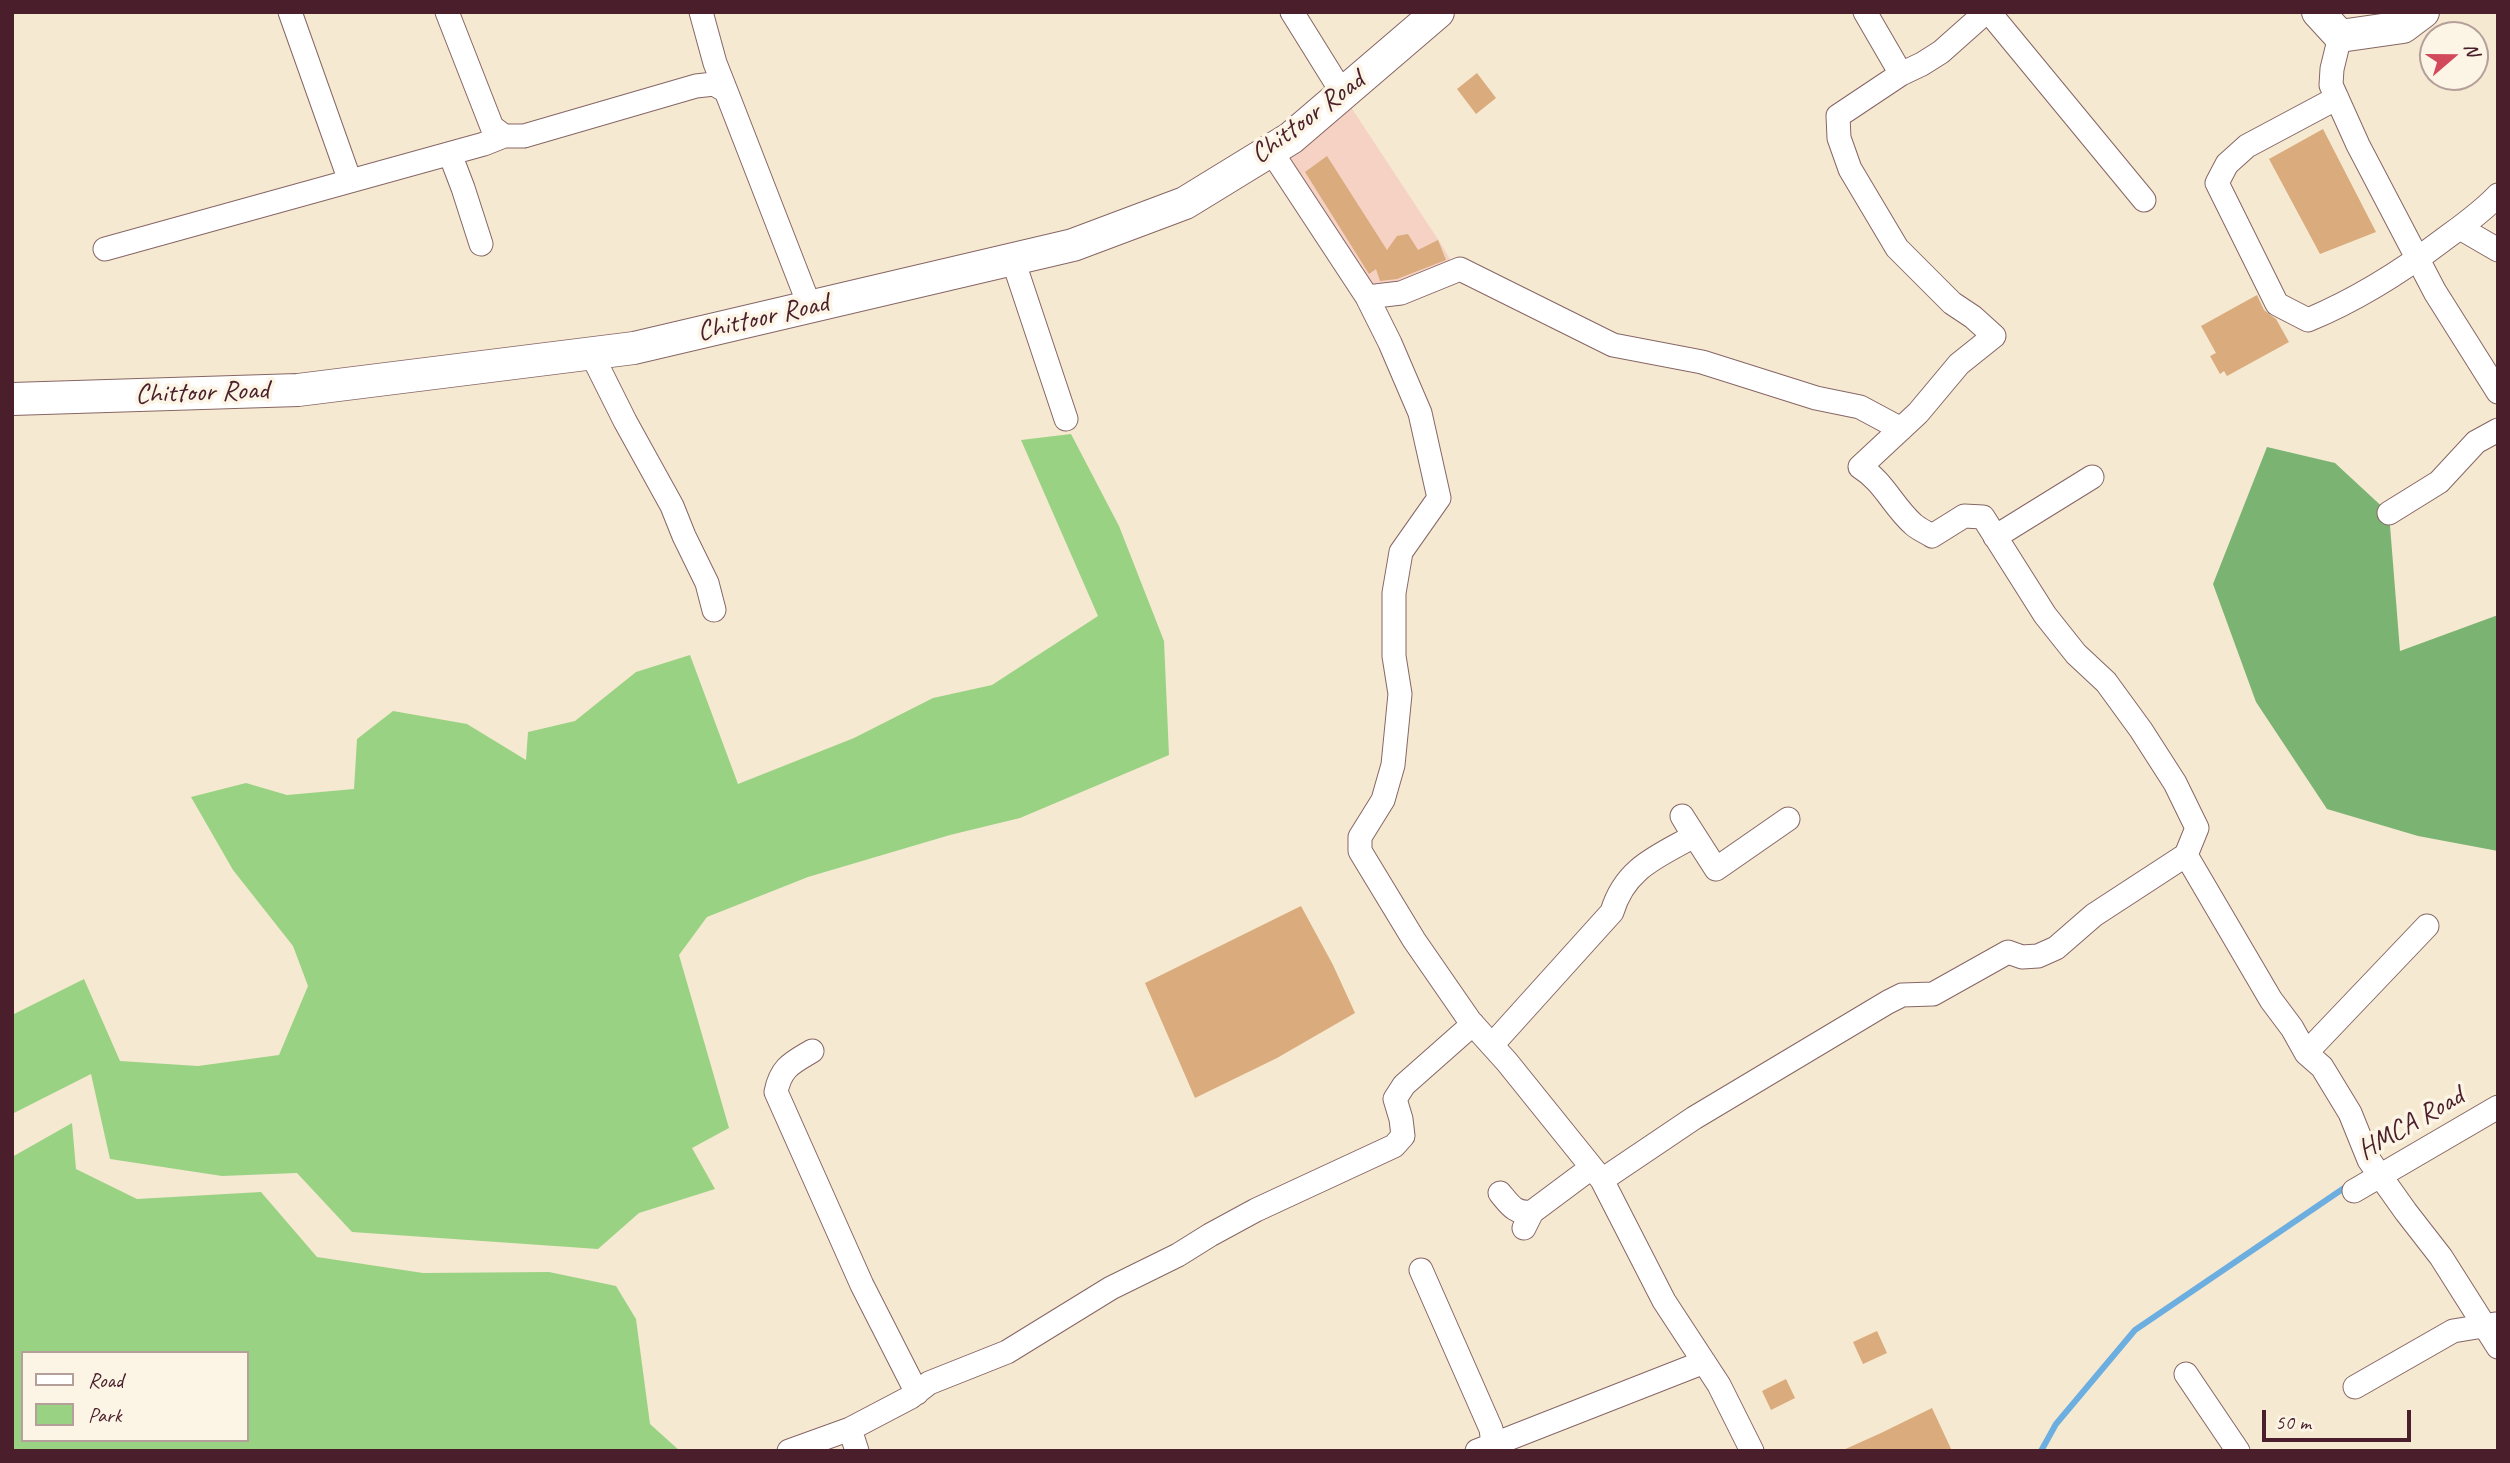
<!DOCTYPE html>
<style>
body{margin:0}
#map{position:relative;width:2510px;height:1463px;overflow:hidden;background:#f6e9d1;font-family:Caveat,sans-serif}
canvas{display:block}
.frame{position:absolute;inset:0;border:14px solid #4a1f2b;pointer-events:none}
.legend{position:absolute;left:21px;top:1351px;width:228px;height:91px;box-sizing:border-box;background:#fcf5e5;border:2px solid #b59f9b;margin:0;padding:9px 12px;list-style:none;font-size:21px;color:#4a1f2b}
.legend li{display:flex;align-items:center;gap:14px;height:35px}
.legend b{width:35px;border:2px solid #b59f9b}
.north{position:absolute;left:2419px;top:21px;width:70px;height:70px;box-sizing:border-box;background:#fcf5e5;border:2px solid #b59f9b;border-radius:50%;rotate:70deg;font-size:19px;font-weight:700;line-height:28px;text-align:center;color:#4a1f2b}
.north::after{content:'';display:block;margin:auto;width:24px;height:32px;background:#d1495b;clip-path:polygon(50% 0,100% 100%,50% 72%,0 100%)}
.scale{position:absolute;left:2262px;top:1410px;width:149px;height:32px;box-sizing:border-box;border:4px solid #4a1f2b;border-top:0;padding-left:9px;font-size:21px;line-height:24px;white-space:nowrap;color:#4a1f2b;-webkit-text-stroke:5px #fcf5e5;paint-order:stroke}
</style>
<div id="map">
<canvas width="2510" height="1463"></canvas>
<div class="frame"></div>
<ul class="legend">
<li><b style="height:9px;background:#fff"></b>Road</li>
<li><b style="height:19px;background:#9ad284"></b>Park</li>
</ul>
<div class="north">N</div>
<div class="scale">50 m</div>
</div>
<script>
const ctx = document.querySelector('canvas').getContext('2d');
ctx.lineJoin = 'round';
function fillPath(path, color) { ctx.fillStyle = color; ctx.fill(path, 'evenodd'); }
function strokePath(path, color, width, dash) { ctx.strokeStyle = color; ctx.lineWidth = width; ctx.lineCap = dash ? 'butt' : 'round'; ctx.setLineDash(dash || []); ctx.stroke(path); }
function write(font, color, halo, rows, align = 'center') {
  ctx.font = font + ' Caveat,sans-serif'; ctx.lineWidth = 7; ctx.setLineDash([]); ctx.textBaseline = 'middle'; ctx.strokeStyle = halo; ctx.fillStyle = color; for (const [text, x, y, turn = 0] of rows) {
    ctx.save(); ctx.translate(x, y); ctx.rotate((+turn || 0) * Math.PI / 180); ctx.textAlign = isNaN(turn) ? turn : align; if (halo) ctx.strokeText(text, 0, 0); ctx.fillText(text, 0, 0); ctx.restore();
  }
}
const built = new Path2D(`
 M1347 101 1443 247 1453 265 1371 292 1285 158Z`);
const green = new Path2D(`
 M1071 434 1119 526 1164 641 1169 755 1020 818 950 835 808 877 707 917 679 955 729 1128 692 1148 715 1189 639 1213 598 1249 352 1232 297 1173 222 1176 110 1159 91 1074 12 1114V1015L84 979 120 1061 198 1066 279 1055 308 986 293 946 233 870 191 797 246 783 287 795 354 789 357 739 393 711 467 724 526 760 528 732 575 721 636 672 690 655 738 784 854 738 933 698 992 685 1098 616 1021 440Z
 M72 1123 76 1169 137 1199 261 1192 317 1257 423 1273 549 1272 616 1286 636 1319 650 1424 680 1451H12V1157ZM23 1353H247V1440H23Z`);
const forest = new Path2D(`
 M2267 447 2335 463 2389 513 2400 651 2498 615V851L2418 836 2327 809 2256 702 2213 584Z`);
const stream = new Path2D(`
 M2041 1451 2056 1424 2135 1330 2350 1184`);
const building = new Path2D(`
 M1477 73 1496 98 1476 114 1457 89Z
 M2323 129 2376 232 2320 254 2269 159Z
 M1327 156 1387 250 1397 236 1408 234 1418 250 1438 240 1446 260 1397 279 1380 281 1376 269 1369 274 1305 172Z
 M2257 295 2264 310 2276 319 2289 342 2227 376 2224 371 2220 374 2210 356 2216 353 2201 326Z
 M1301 906 1333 965 1355 1013 1277 1058 1195 1098 1145 983Z
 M1877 1331 1887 1353 1863 1364 1853 1342Z
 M1786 1379 1795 1398 1771 1410 1762 1391Z
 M1932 1408 1952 1451H1841L1881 1433Z`);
const minor = new Path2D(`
 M290 12 350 181
 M447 12 492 127 504 136H524L696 86 714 84 726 91 810 307
 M701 12 715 63 726 91
 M1292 12 1343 94
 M1865 12 1901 74
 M1986 12 1941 52 1922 64 1901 74 1838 116 1839 138 1850 169 1897 248 1952 303 1973 317 1994 336 1959 364 1918 413 1860 467C1883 481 1893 506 1913 524 1918 529 1926 532 1932 536L1964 516 1983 517 2045 615 2076 654 2106 682 2141 730 2175 783 2197 828 2186 855 2271 1000 2292 1028 2306 1053 2322 1067 2350 1113 2369 1160 2406 1212 2441 1257 2498 1347
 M1989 12 2144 200
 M2340 36 2332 69 2331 85 2358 145 2435 292 2498 392
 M2337 98 2247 146 2227 164 2217 183 2277 304 2308 320C2356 300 2401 272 2443 240 2462 226 2481 213 2498 195
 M1271 151 1367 297 1390 343 1420 413 1439 498 1401 552 1394 593V656L1400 694 1393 765 1383 800 1360 837V851L1414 940 1470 1021 1507 1062 1602 1180 1664 1301 1719 1385 1752 1451
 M450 154 463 188 481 244
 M2460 228 2498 250
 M105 249 484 144 504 136
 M1013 260 1066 419
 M1367 297 1401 293 1460 269 1613 345 1702 362 1816 398 1860 407 1901 429
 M591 353 625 421 672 506 684 536 707 583 714 610
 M2389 513 2439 482 2476 442 2498 430
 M1995 537 2092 477
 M1492 1045 1612 912C1625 868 1657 857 1694 836L1682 816 1716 869 1788 819
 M812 1051C792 1063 781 1067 776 1092L862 1285 917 1393
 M2306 1053 2427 926
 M1602 1180 1694 1118 1888 1002 1902 995 1933 994 2008 952 2022 957 2038 956 2056 948 2094 915 2186 855
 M2354 1191 2498 1107
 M1500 1193C1510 1205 1515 1214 1532 1212
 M1524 1228 1532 1212 1591 1168
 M1421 1270 1491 1429 1493 1444
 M2186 1374 2238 1451
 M2355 1387 2453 1331 2495 1324
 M850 1429 857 1451
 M789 1451 850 1429 911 1397 929 1383 1007 1352 1111 1288 1178 1255 1210 1235 1256 1210 1394 1146 1403 1136 1401 1119 1395 1099 1404 1085 1473 1024
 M1477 1451 1704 1362`);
const secondary = new Path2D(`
 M2318 12 2340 36 2403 27 2423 12
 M12 399 298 390 634 348 1073 245 1185 203 1291 138 1438 12`);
const streetNames = [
 ["Chittoor Road",1308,118,-37],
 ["Chittoor Road",763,318,-13],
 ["Chittoor Road",202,393,-2],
 ["HMCA Road",2411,1124,-30]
];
fillPath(built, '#f5d2c3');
fillPath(green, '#9ad284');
fillPath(forest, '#7bb472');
strokePath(stream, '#6caee0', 6);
fillPath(building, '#daab7c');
strokePath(minor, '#866665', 25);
strokePath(secondary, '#866665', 34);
strokePath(minor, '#fff', 23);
strokePath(secondary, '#fff', 32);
write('28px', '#4a1f2b', '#fcf5e5', streetNames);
</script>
